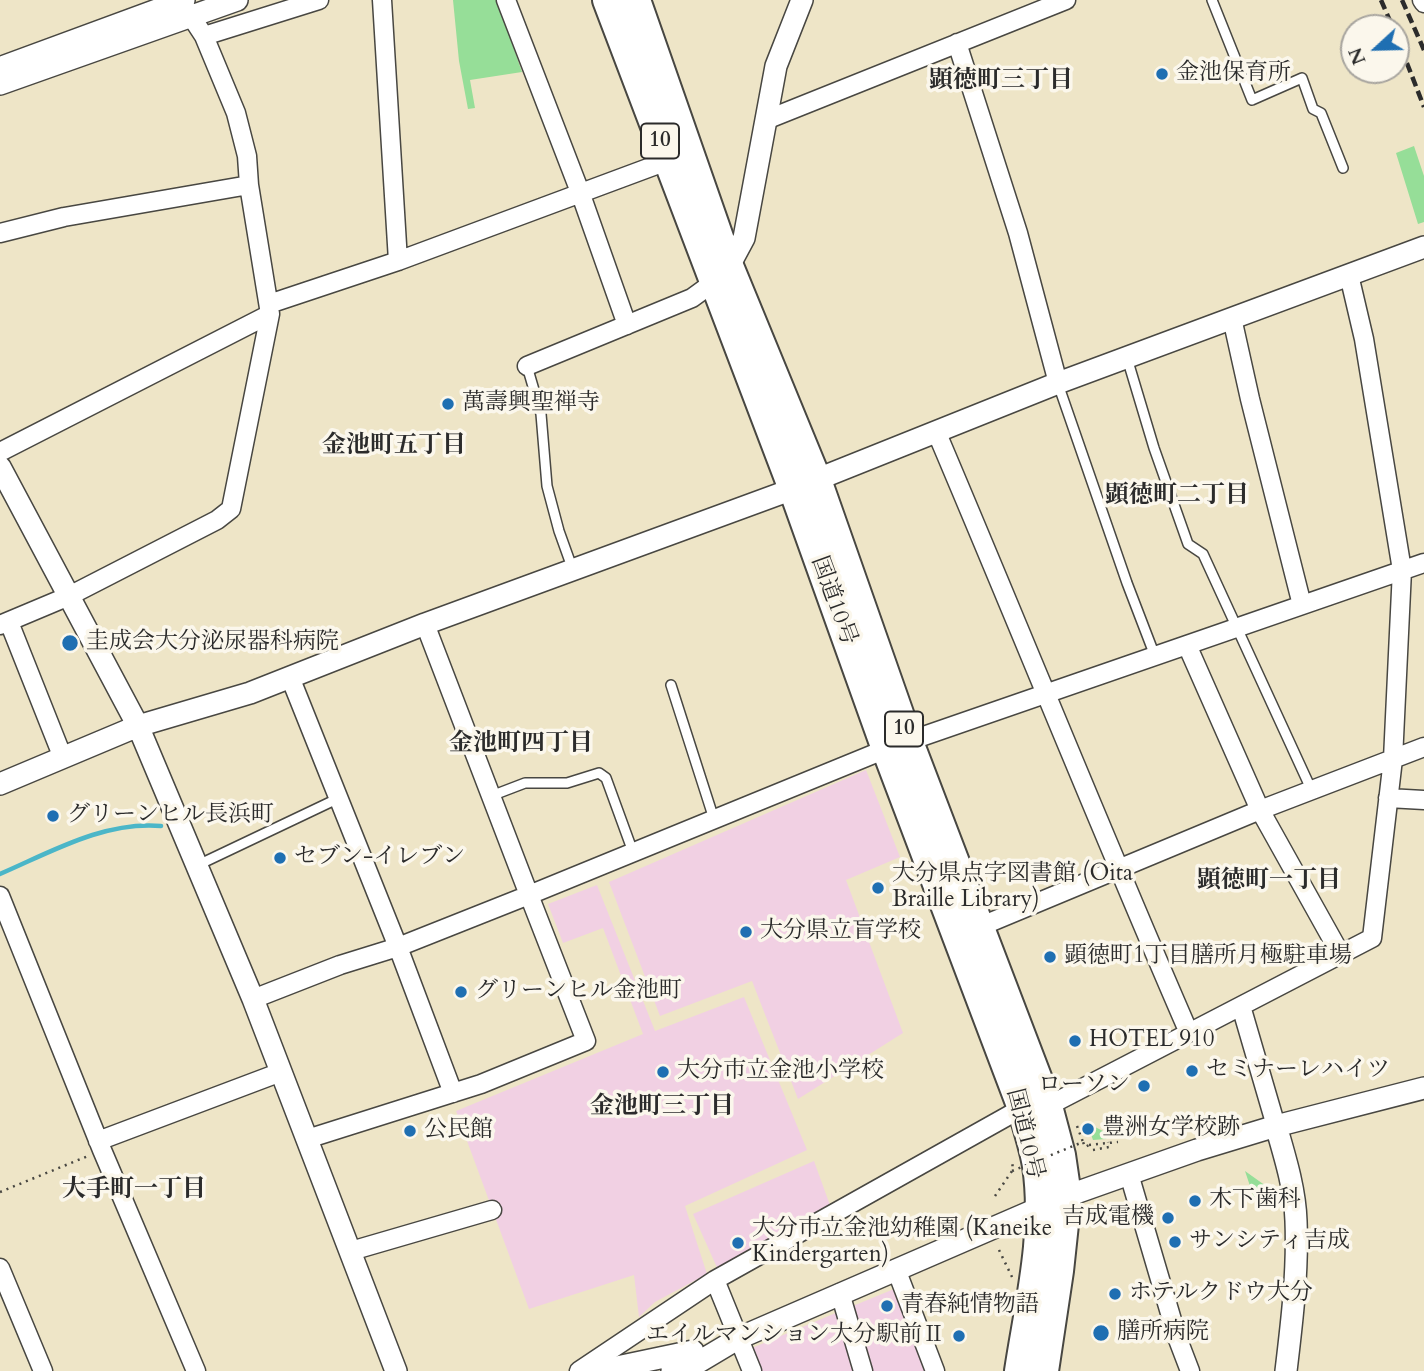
<!DOCTYPE html>
<meta charset="utf-8">
<style>
body{margin:0}
#map{position:relative;width:1424px;height:1371px;overflow:hidden;background:#eee5c7;font-family:Cardo,serif}
canvas{display:block}
.north{position:absolute;left:1340px;top:14px;width:70px;height:70px;box-sizing:border-box;background:#fbf7ec;border:2px solid #a8a59f;border-radius:50%;rotate:248deg;font-size:19px;font-weight:700;line-height:28px;text-align:center;color:#2b2b2b}
.north::after{content:'';display:block;margin:auto;width:24px;height:32px;background:#1f6fb2;clip-path:polygon(50% 0,100% 100%,50% 72%,0 100%)}
</style>
<div id="map">
<canvas width="1424" height="1371"></canvas>
<div class="north">N</div>
</div>
<script>
const ctx = document.querySelector('canvas').getContext('2d');
ctx.lineJoin = 'round';
function fillPath(path, color) { ctx.fillStyle = color; ctx.fill(path, 'evenodd'); }
function strokePath(path, color, width, dash) { ctx.strokeStyle = color; ctx.lineWidth = width; ctx.lineCap = dash ? 'butt' : 'round'; ctx.setLineDash(dash || []); ctx.stroke(path); }
function write(font, color, halo, rows, align = 'center') {
  ctx.font = font + ' Cardo,"Noto Serif JP",serif'; ctx.lineWidth = 7; ctx.setLineDash([]); ctx.textBaseline = 'middle'; ctx.strokeStyle = halo; ctx.fillStyle = color; for (const [text, x, y, turn = 0] of rows) {
    ctx.save(); ctx.translate(x, y); ctx.rotate((+turn || 0) * Math.PI / 180); ctx.textAlign = isNaN(turn) ? turn : align; if (halo) ctx.strokeText(text, 0, 0); ctx.fillText(text, 0, 0); ctx.restore();
  }
}
const built = new Path2D(`
 M866 770 900 857 846 880 903 1033 798 1099 752 981 660 1016 609 882Z
 M597 885 655 1031 744 997 807 1150 685 1206 707 1274 655 1302 639 1317 634 1275 529 1309 456 1111 643 1034 603 928 563 943 548 904Z
 M814 1161 831 1208 719 1272 693 1214Z
 M894 1289 925 1371H867L848 1308Z
 M843 1310 861 1371H761L752 1348Z`);
const green = new Path2D(`
 M453 0H497L522 72 470 80 475 108 468 109 459 61Z
 M1414 146 1424 176V222L1418 224 1396 153Z
 M1087 1123 1107 1133 1108 1136 1106 1139 1093 1140Z
 M1245 1171 1266 1186 1268 1194 1254 1198Z`);
const stream = new Path2D(`
 M0 874C51 852 104 821 161 826`);
const path = new Path2D(`
 M1077 1126 1083 1142
 M1089 1145 1118 1142
 M1093 1150 1109 1147 1108 1142
 M0 1192 88 1156
 M995 1196 1012 1171 1013 1160
 M999 1250 1013 1279`);
const service = new Path2D(`
 M1212 0 1252 100 1302 78 1313 109 1321 113 1343 168
 M1127 358 1154 448 1188 544 1203 554 1312 791
 M527 366 541 414 547 486 559 531 573 570
 M1058 384 1127 583 1155 656
 M671 685 714 819
 M491 796 525 783H567L599 773 606 778 633 852
 M198 865 339 798`);
const minor = new Path2D(`
 M382 0 398 261
 M506 0 580 192 627 325
 M1422 0 1424 3
 M204 36 319 0
 M957 43 1018 233 1058 383
 M766 120 1066 0
 M0 233 64 217 249 185
 M269 304 398 261 667 161
 M1232 318 1250 399 1302 605
 M527 366 692 298 714 282
 M936 431C1021 631 1102 833 1189 1033
 M0 452 270 314
 M9 622 63 758
 M0 625 69 596 217 520 231 509 270 314 249 185 247 156 236 113 204 36 185 7
 M1187 645 1260 810 1341 955
 M290 677 398 947 453 1093
 M1388 798 1424 800
 M0 896 102 1150 196 1371
 M979 927 1260 810 1424 747
 M253 999 340 965 398 947 529 895 425 624
 M1241 1006 1276 1126
 M1048 1106 1372 938 1393 759 1402 570 1364 339 1349 275
 M307 1139 481 1084 586 1041 529 895 886 749 1424 563
 M98 1141 281 1072
 M1129 1174 1177 1337 1190 1371
 M351 1251 492 1210
 M0 1268 43 1371
 M896 1269 935 1371
 M715 1280 752 1371
 M840 1293 863 1371
 M579 1371 715 1280 1022 1108`);
const tertiary = new Path2D(`
 M2 67 184 0
 M0 84 237 0
 M723 273 729 266 744 238 776 66 802 0
 M0 467 138 726 253 999 396 1371
 M0 784 138 726 250 693 425 624 793 489 1058 383 1424 247
 M1276 1126C1285 1157 1295 1189 1296 1221 1298 1271 1292 1321 1286 1371
 M598 1371 693 1351
 M672 1371 692 1366 739 1338 1067 1196 1197 1150 1276 1126 1424 1088`);
const trunk = new Path2D(`
 M607 0 793 489 886 749 1022 1108C1027 1127 1034 1147 1037 1166 1047 1234 1029 1305 1019 1371
 M636 0 729 266 817 480 909 742 1048 1106 1061 1155 1067 1196 1059 1271 1044 1371`);
const rail = new Path2D(`
 M1381 0 1393 28
 M1402 0 1424 50
 M1396 35 1424 107`);
const pathBridge = new Path2D(`
 M1012 1171 1083 1142 1085 1147 1089 1145`);
const markers = [
 [1162,74,7,"#1f6fb2"],
 [448,404,7,"#1f6fb2"],
 [70,643,9,"#1f6fb2"],
 [53,816,7,"#1f6fb2"],
 [280,858,7,"#1f6fb2"],
 [878,888,7,"#1f6fb2"],
 [746,932,7,"#1f6fb2"],
 [1050,957,7,"#1f6fb2"],
 [461,992,7,"#1f6fb2"],
 [1075,1041,7,"#1f6fb2"],
 [1192,1071,7,"#1f6fb2"],
 [663,1072,7,"#1f6fb2"],
 [1144,1086,7,"#1f6fb2"],
 [1088,1129,7,"#1f6fb2"],
 [410,1131,7,"#1f6fb2"],
 [1195,1201,7,"#1f6fb2"],
 [1168,1218,7,"#1f6fb2"],
 [1175,1242,7,"#1f6fb2"],
 [738,1243,7,"#1f6fb2"],
 [1115,1294,7,"#1f6fb2"],
 [887,1306,7,"#1f6fb2"],
 [1101,1333,9,"#1f6fb2"],
 [959,1336,7,"#1f6fb2"]
];
const shields = [
 [660,141,38],
 [904,729,38]
];
const shieldNames = [
 ["10",660,141],
 ["10",904,729]
];
const poiNames = [
 ["金池保育所",1176,74],
 ["萬壽興聖禅寺",462,404],
 ["圭成会大分泌尿器科病院",86,643],
 ["グリーンヒル長浜町",67,816],
 ["セブン-イレブン",294,858],
 ["大分県点字図書館 (Oita",892,875],
 ["Braille Library)",892,901],
 ["大分県立盲学校",760,932],
 ["顕徳町1丁目膳所月極駐車場",1064,957],
 ["グリーンヒル金池町",475,992],
 ["HOTEL 910",1089,1041],
 ["セミナーレハイツ",1206,1071],
 ["大分市立金池小学校",677,1072],
 ["ローソン",1130,1086,"right"],
 ["豊洲女学校跡",1102,1129],
 ["公民館",424,1131],
 ["木下歯科",1209,1201],
 ["吉成電機",1154,1218,"right"],
 ["大分市立金池幼稚園 (Kaneike",752,1230],
 ["Kindergarten)",752,1256],
 ["サンシティ吉成",1189,1242],
 ["ホテルクドウ大分",1129,1294],
 ["青春純情物語",901,1306],
 ["膳所病院",1117,1333],
 ["エイルマンション大分駅前Ⅱ",945,1336,"right"]
];
const streetNames = [
 ["国道10号",833,601,70],
 ["国道10号",1024,1134,76]
];
const neighbourhoodNames = [
 ["顕徳町三丁目",1001,81],
 ["金池町五丁目",394,446],
 ["顕徳町二丁目",1177,496],
 ["金池町四丁目",521,744],
 ["顕徳町一丁目",1269,881],
 ["金池町三丁目",662,1107],
 ["大手町一丁目",134,1190]
];
fillPath(built, '#f1d0e3');
fillPath(green, '#96de98');
strokePath(stream, '#4bb6c8', 4.5);
strokePath(service, '#484742', 12);
strokePath(minor, '#484742', 21);
strokePath(tertiary, '#484742', 24);
strokePath(trunk, '#484742', 32);
strokePath(path, '#484742', 2.5, [2, 5]);
strokePath(service, '#fff', 9);
strokePath(minor, '#fff', 18);
strokePath(tertiary, '#fff', 21);
strokePath(trunk, '#fff', 28);
strokePath(rail, '#2b2b2b', 4.5, [10, 5]);
strokePath(pathBridge, '#484742', 2.5, [2, 5]);
for (const [x, y, r, color] of markers) { const dot = new Path2D(); dot.arc(x, y, r, 0, 2 * Math.PI); ctx.fillStyle = color; ctx.fill(dot); strokePath(dot, '#fbf7ec', 2.5); }
for (const [x, y, w] of shields) { const box = new Path2D(); box.roundRect(x - w / 2, y - 17.5, w, 35, 5); ctx.fillStyle = '#fbf7ec'; ctx.fill(box); strokePath(box, '#2b2b2b', 2); }
write('bold 21px', '#2b2b2b', null, shieldNames);
write('23px', '#2b2b2b', '#fbf7ec', poiNames, 'left');
write('23px', '#2b2b2b', '#fbf7ec', streetNames);
write('bold 24px', '#2b2b2b', '#fbf7ec', neighbourhoodNames);
</script>
